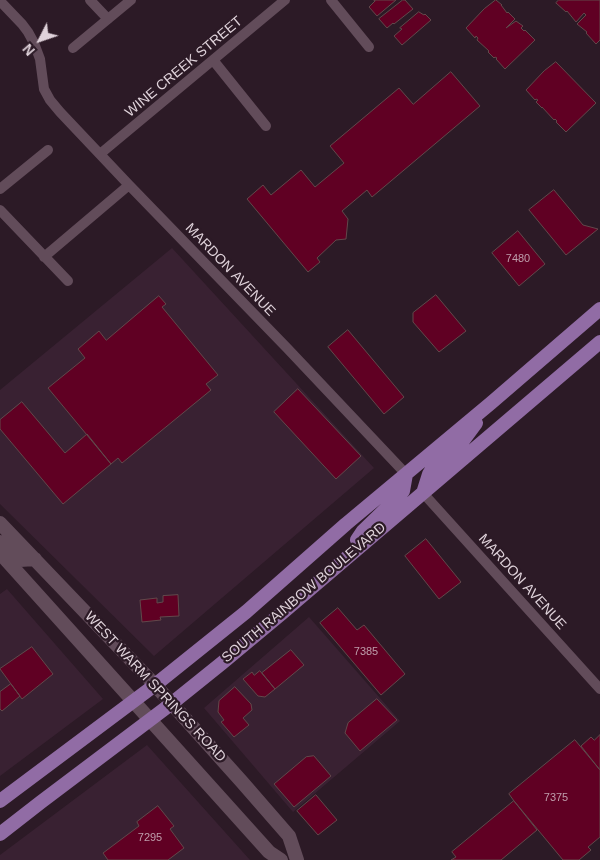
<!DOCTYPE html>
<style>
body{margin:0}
#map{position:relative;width:600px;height:860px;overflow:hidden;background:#2c1a26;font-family:Helvetica,sans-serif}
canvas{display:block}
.north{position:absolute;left:15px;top:15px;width:50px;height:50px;-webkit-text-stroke:4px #2c1a26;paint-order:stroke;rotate:229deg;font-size:14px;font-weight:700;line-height:20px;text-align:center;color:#dfd2da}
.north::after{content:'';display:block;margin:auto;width:18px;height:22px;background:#dfd2da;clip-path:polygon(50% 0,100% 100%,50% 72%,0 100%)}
</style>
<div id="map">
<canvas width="600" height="860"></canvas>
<div class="north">N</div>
</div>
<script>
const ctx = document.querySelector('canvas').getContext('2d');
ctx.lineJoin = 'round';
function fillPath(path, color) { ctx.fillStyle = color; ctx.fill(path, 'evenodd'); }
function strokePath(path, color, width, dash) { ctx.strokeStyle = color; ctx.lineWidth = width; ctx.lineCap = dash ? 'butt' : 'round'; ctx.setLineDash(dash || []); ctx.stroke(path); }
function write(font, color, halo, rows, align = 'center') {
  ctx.font = font + ' Helvetica,sans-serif'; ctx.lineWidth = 4.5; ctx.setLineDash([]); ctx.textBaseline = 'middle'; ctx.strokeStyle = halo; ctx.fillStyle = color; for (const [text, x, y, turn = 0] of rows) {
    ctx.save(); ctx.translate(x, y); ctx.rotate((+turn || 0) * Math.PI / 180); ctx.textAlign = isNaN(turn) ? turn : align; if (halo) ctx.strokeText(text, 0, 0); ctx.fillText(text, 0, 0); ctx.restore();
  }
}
const built = new Path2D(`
 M172 248 374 468 154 656 0 504V390Z
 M7 589 103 699 0 776V594Z
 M309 617 400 721 293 812 204 708Z
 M147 745 250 860H0V855Z`);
const building = new Path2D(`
 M374 0H396L377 16 369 7 375 1Z
 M403 0H405L413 9 394 24 393 23 387 28 379 19Z
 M496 0 502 5H501L507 13 508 12 515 19 506 28 516 21 523 26 521 28 524 31 525 30 535 40 505 69 496 59 497 58 495 57 494 58 488 52 489 51 477 40 478 38 476 36 475 38 466 28 484 9Z
 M559 0H600V40L596 44 586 33 587 32 577 24 586 15 584 13 576 22 567 11 566 12 556 3Z
 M419 12 424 15 425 14 431 20 402 45 394 36 402 29 400 28Z
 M556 62 596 103 566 132 556 122 557 121 555 119 554 120 542 107V108L536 102 538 100 536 99 535 100 526 90 544 71Z
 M451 72 480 106 372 197 367 190 342 211 348 219 346 239 336 240 317 258 320 262 308 272 247 199 263 185 271 195 301 170 315 187 344 163 330 146 399 88 413 104Z
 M554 190 583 225 598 229 566 255 529 210Z
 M518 231 545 264 519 286 492 253Z
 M436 295 466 331 439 352 413 322V313Z
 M159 296 166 304 162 307 218 375 206 384 211 390 122 463 118 458 111 464 48 388 85 358 78 349 99 331 106 340Z
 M348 330 404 397 384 414 328 347Z
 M298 389 361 456 336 479 274 412Z
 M22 402 65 453 87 434 111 464 63 504 0 429V420Z
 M426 539 461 582 439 599 405 556Z
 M178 595 179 616 160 617 161 620 142 622 140 600 157 598V603L163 602V596Z
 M338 608 357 630 364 625 405 674 381 695 320 623Z
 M32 647 53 674 22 699 0 669Z
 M291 650 304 665 275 689 262 673Z
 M260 671 275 689 265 697 258 696 243 679 252 672 254 675Z
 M11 684 20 696 2 711 0 709V692Z
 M235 687 251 704 252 710 243 718 249 725 234 737 221 722 224 720 218 712 219 701Z
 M377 699 397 720 360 751 345 733 348 723Z
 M600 735V770L581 746 591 737 594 740Z
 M575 740 600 770V837L588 847 591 850 579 860H563L514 801 509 794Z
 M314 756 331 776 294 807 274 784 306 757Z
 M316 795 337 820 318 835 297 811Z
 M514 801 537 830 501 860H451L456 857 452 852Z
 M158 806 174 826 170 829 184 848 168 860H108L103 853 139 826 137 822Z`);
const minor = new Path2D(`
 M90 0 108 19
 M331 0 369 47
 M0 1 22 24 28 32 34 43 40 59 44 89 50 100 60 112 129 185 287 348 406 474
 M73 48 131 0
 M213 60 266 126
 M100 154 285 0
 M0 189 48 150
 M0 210 68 281
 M44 257 129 185
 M423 493 600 689`);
const secondary = new Path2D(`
 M0 523 155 685 242 782 289 836 297 860
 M0 542 10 552 20 560 35 559
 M0 553 269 852 281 860`);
const primary = new Path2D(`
 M423 493 429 474 432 469 459 446 476 423
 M357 540 363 531 398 497 403 491 406 474
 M0 801 155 685 246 612 346 524 491 403 600 309
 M0 834 41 802 171 704 222 663 282 613 600 342`);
const numberNames = [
 ["7480",518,259],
 ["7385",366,652],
 ["7375",556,798],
 ["7295",150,838]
];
const streetNames = [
 ["WINE CREEK STREET",184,67,-40],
 ["MARDON AVENUE",230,270,46],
 ["MARDON AVENUE",522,582,48],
 ["SOUTH RAINBOW BOULEVARD",304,593,-40],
 ["WEST WARM SPRINGS ROAD",155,687,47]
];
fillPath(built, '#392132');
fillPath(building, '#600023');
strokePath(building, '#62484b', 1);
strokePath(minor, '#624c5a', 10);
strokePath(secondary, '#624c5a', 14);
strokePath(primary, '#916ca5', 14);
write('11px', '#bf9eac', null, numberNames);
write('14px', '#dfd2da', '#2c1a26', streetNames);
</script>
